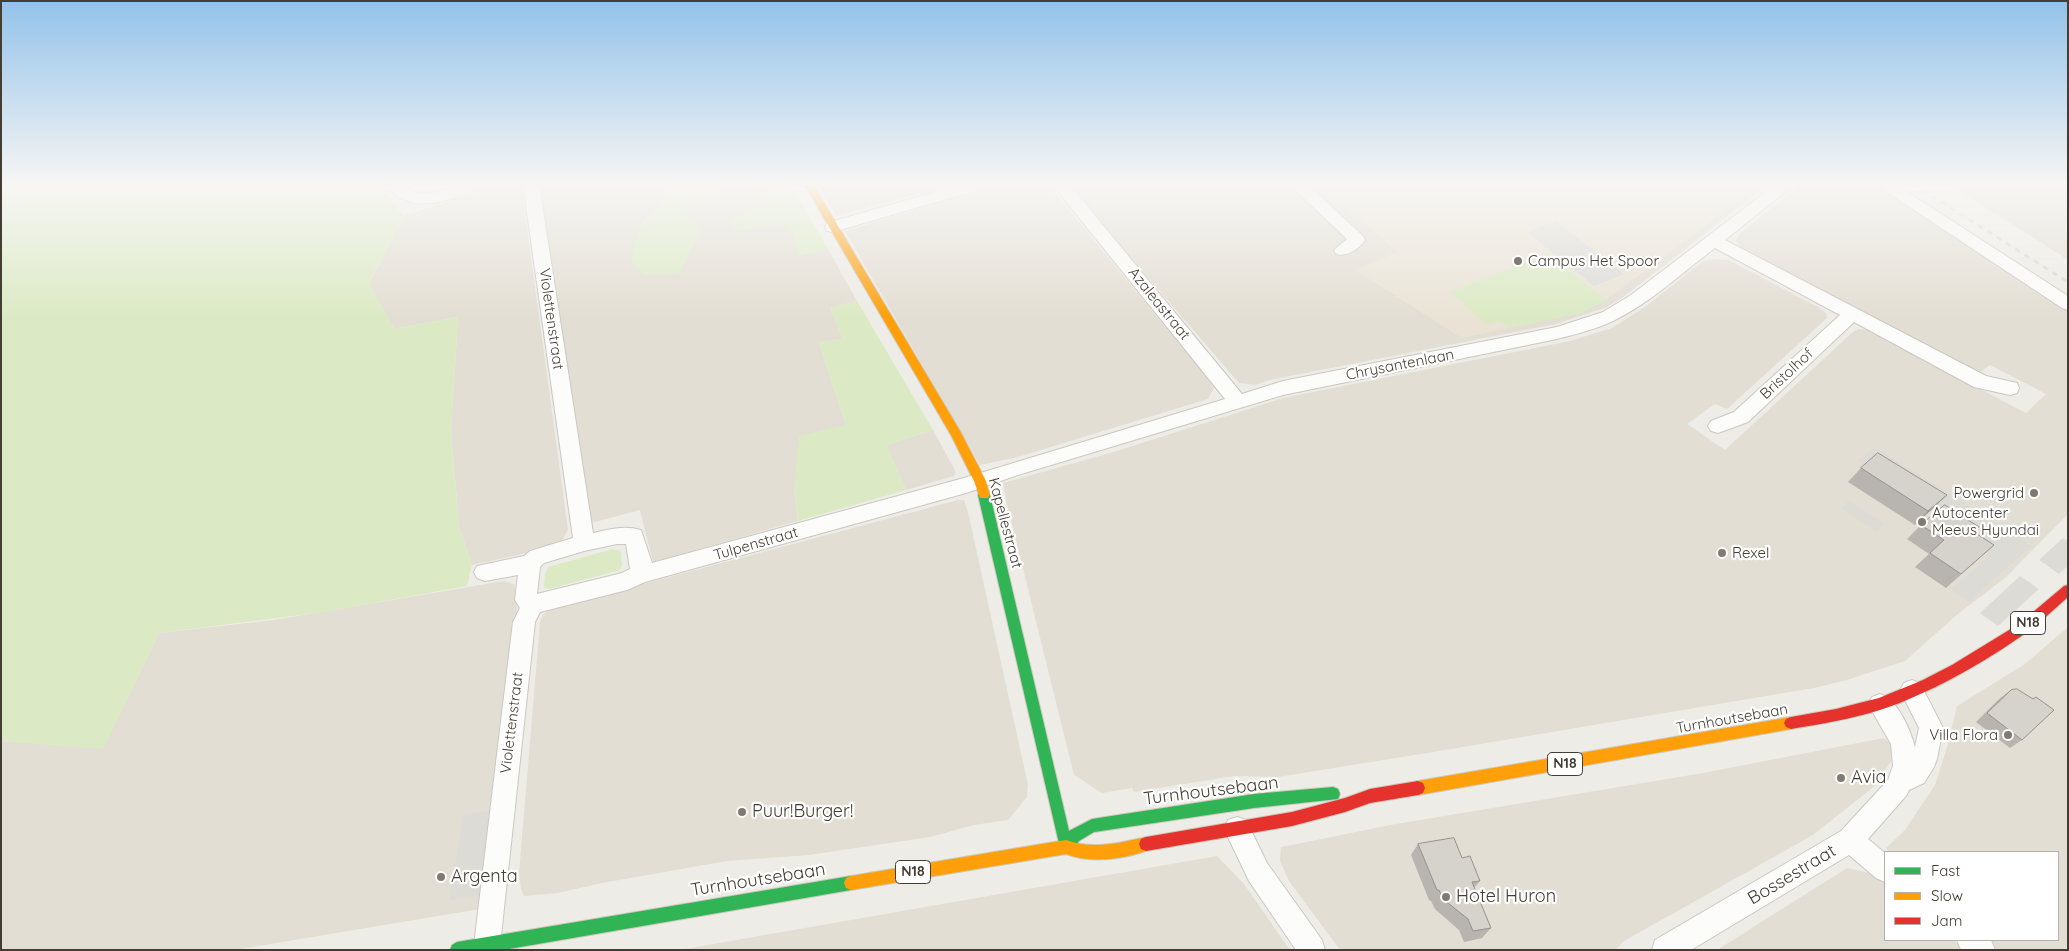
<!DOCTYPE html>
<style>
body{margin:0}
#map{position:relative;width:2069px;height:951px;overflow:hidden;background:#eeece6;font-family:Quicksand,sans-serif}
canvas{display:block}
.frame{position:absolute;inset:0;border:2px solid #443d33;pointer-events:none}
.legend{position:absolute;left:1884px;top:851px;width:175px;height:90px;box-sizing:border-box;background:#fff;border:1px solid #b4b1ad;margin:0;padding:6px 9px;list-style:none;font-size:15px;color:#443d33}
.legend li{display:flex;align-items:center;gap:10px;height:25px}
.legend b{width:25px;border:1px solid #b4b1ad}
</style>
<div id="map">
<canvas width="2069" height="951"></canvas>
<div class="frame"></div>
<ul class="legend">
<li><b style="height:6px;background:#30b455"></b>Fast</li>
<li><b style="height:6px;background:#ff9f0a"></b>Slow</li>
<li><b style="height:6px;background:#e5322d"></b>Jam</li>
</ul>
</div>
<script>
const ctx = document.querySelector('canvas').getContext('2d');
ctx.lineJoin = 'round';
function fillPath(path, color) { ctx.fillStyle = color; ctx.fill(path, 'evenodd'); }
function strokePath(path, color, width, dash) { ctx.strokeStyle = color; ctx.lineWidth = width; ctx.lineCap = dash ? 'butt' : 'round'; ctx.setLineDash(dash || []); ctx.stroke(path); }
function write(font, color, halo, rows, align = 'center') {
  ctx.font = font + ' Quicksand,sans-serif'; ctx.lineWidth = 4.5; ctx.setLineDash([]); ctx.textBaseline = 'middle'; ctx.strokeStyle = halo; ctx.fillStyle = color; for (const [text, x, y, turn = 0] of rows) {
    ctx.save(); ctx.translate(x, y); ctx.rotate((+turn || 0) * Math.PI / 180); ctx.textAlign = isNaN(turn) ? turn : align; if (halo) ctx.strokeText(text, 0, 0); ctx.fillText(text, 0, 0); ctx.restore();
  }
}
const residential = new Path2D(`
 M501 184H521L568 530 559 546 472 565 459 526 451 431 458 317 394 329 369 284 404 216Z
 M663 184V203L641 225 678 274 684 260 680 212 720 193 729 184 749 186 766 191 772 204 746 211 734 230 781 224 793 233 799 255 828 249 857 301 830 308 843 339 819 343 846 425 794 487 798 521 653 562 640 510 591 523 540 185Z
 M817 184H956L836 216Z
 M1001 184H1048L1205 375 1214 388 1208 399 1018 457 980 465 845 231Z
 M1769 184 1626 295 1607 307 1556 324 1270 380 1255 385 1239 383 1068 185Z
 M1801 184H1876L2068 311V514L2005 578 1959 613 1905 661 1847 680 1814 688 1427 753 1278 777 1234 776 1134 792 1132 788 1102 793 1074 775 1007 504 1003 483 1117 451 1283 398 1570 341 1612 328 1645 307 1702 262 1714 259 1728 260 1818 307 1826 313 1827 318 1727 409 1715 404 1687 424 1725 450 1854 331 1859 329 1867 330 2026 413 2046 394 1990 365 1979 373 1741 247 1736 240 1741 233Z
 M1948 184H2068V260L2059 254Z
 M933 430 956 472 954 476 906 490 886 445Z
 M958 500H964L968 512 1028 785 1027 797 1008 820 974 825 930 837 809 855 727 861 602 883 558 893 524 896 521 889 519 873 540 623 542 616 549 609Z
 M504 581 514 584 518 600 480 909 235 950H1V741L103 748 159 633 274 620Z
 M2068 627V950H1997L1985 940H2058V852H1889L1886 848 1905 830 1935 785 1948 744 1957 706 2025 664Z
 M1884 738 1898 750 1876 785 1813 835 1624 941 1615 950H1340L1289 881 1280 861 1281 847 1297 844 1390 825 1703 773Z
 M1217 856 1244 884 1290 950H679Z
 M1847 868 1874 874 1885 884V940H1953L1965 950H1717Z`);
const education = new Path2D(`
 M1320 184H1758L1759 185 1606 300 1580 313 1462 338 1355 270 1397 252Z`);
const green = new Path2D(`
 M378 184 404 216 369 283 394 329 458 317 451 431 459 526 472 565 467 586 324 612 159 633 103 749 1 741V184Z
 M663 184H729L720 193 680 212 702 231 678 274 643 275 632 262C635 229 641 225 663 203Z
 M732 184H790L828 249 798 255 793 233 781 224 734 230 732 222 746 211 772 203 765 191Z
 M1548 253 1606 300 1580 313 1510 328 1499 321 1487 325 1451 292Z
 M857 301 933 430 886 445 906 490 798 521 794 487 799 436 846 425 819 343 843 339 830 308Z
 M613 549 621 551 622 565 620 570 549 589 544 588 545 575 548 567Z`);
const parking = new Path2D(`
 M1556 221 1624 274 1594 286 1527 232Z
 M1875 447 2031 546 1969 602 1951 589 1989 557 1930 517 1935 510 1858 461Z
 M1849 501 1885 524 1877 532 1841 508Z
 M2063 538 2068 541V566L2059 574 2039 560Z
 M2020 576 2039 589 1998 626 1980 613Z
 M492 810 480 895 450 900 463 815Z`);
const street = new Path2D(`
 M385 184H403C420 201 439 191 459 185 466 183 475 184 483 184L481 187C451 201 409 217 385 184Z
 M523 184H539L593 533C609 529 625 525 641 530L652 563 964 478 1225 399 1052 184H1069L1242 394 1283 381 1557 327 1603 312 1631 295 1776 184H1795L1725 240 1986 376 2017 383 2019 388 2017 393 2010 395 1974 387 1854 322 1748 422 1718 433 1711 431 1708 426 1711 421 1734 412 1840 315 1715 248C1683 272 1651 302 1615 320 1597 329 1576 334 1557 339L1283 395 1018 475 966 493 645 582 627 590 540 612 535 622 500 945 498 950H476L474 945 513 622 520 608 515 600 518 575 485 581 477 578 474 572 477 566 524 556 530 551 573 538ZM617 544H626L630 569 622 573 537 594 540 567 544 563 584 551Z
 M963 184H990L988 187 833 232 827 231 825 227 827 223Z
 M1289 184H1307L1363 236 1365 240C1359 249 1347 257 1336 254L1334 250 1347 239Z
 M1875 184H1895L2068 296V310L2062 308Z
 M1912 680 1920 683 1943 728 1937 759 1934 767 1924 783 1909 790 1906 796 1868 839 1885 853V882L1876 878 1849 855 1691 950H1652L1655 940 1841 831 1888 780 1893 766 1891 744 1868 704 1872 697 1880 694C1898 700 1910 729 1915 747L1919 728 1900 690 1904 683Z
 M1237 817 1246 820 1267 863 1322 940 1325 950H1296L1249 881 1224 829 1228 820Z
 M1957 940H1991L1995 950H1961Z`);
const fast = new Path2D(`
 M984 491 988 492 990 495 1069 831 1092 819 1254 794 1333 787 1338 789 1340 794 1338 799 1254 808 1094 832 1079 841 1071 852 1066 854 1061 852 978 495 980 492Z
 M851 876 856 878 858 883 856 888 851 890 503 950H450L452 945 457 942Z`);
const slow = new Path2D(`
 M804 184H813L960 431 986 481 990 495 988 498H980L974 481 951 435Z
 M1791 717 1796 719 1798 723 1796 727 1791 729 1418 795 1413 793 1411 788 1413 783 1418 781Z
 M1146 837 1151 839 1153 844 1151 849C1126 859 1092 864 1066 854L851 890 846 888 844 883 846 878 851 876 1066 840C1093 850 1119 843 1146 837Z`);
const jam = new Path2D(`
 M2068 585V597C2054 609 2041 622 2027 632 1987 661 1927 695 1880 710 1851 719 1821 724 1791 729L1786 727 1784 723 1786 719 1791 717 1836 709 1879 698 1923 680 1952 665 2019 624 2064 586Z
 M1418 781 1423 783 1425 788 1423 793 1418 795 1370 803 1345 812 1292 826 1146 851 1141 849 1139 844 1141 839 1146 837 1292 812 1345 798 1370 789Z`);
const rail = new Path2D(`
 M1913 184 2068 282`);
const wall = new Path2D(`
 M1861 468 1947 495 1932 509 1915 525 1848 482Z
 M1921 525 1974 532 1994 545 1946 588 1915 567 1929 554 1907 539Z
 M2011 690 2022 740 2010 748 1976 722 1999 699Z
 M1418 844 1462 858 1480 881 1474 888 1491 928 1482 938 1464 942 1459 930 1435 909 1431 901 1429 900 1411 855Z`);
const shadedWall = new Path2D(`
 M1947 495 1932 509 1915 525 1928 511Z`);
const building = new Path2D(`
 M1878 453 1947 495 1928 511 1861 468Z
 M1945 505 1979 527 1974 532 1994 545 1961 574 1930 553 1944 540 1921 525Z
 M2017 689 2033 699 2036 697 2054 710 2022 740 1987 713 2011 690Z
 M1454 838 1462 858 1470 856 1480 881 1472 882 1491 928 1473 931 1468 919 1443 899 1439 890H1437L1418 844Z`);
const markers = [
 [1518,261,5,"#807a72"],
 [2034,493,5,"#807a72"],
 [1922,522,5,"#807a72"],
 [1722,553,5,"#807a72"],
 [2008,735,5,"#807a72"],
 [1841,778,5,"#807a72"],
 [742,812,5,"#807a72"],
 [441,877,5,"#807a72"],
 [1446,897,5,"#807a72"]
];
const shields = [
 [2028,623,35],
 [1565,764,35],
 [913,872,35]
];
const shieldNames = [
 ["N18",2028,623],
 ["N18",1565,764],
 ["N18",913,872]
];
const poiNames = [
 ["Campus Het Spoor",1528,261],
 ["Powergrid",2024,493,"right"],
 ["Autocenter",1932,513],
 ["Meeus Hyundai",1932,530],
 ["Rexel",1732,553],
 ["Villa Flora",1998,735,"right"]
];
const streetNames = [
 ["Azaleastraat",1159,304,51],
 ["Violettenstraat",551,319,82],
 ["Chrysantenlaan",1400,365,-11],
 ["Bristolhof",1787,374,-43],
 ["Kapellestraat",1005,523,75],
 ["Tulpenstraat",756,544,-16],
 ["Turnhoutsebaan",1732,719,-10],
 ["Violettenstraat",512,723,-83]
];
const nearPoinames = [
 ["Avia",1851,778],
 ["Puur!Burger!",752,812],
 ["Argenta",451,877],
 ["Hotel Huron",1456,897]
];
const nearStreetnames = [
 ["Turnhoutsebaan",1211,791,-7],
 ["Bossestraat",1792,875,-31],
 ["Turnhoutsebaan",758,880,-9]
];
fillPath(residential, '#e3ded3');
fillPath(education, '#eae3d5');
fillPath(green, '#dbeac4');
fillPath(parking, '#dddbd6');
strokePath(street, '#cac8c2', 2);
strokePath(fast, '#cec9bd', 2);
strokePath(slow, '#cec9bd', 2);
strokePath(jam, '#cec9bd', 2);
fillPath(street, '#fcfcfb');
fillPath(fast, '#30b455');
fillPath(slow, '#ff9f0a');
fillPath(jam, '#e5322d');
strokePath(rail, '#d8d8d7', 3, [5.5, 5.5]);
fillPath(wall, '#b8b5b0');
fillPath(shadedWall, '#969490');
fillPath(building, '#d6d3cd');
strokePath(building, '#969490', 1);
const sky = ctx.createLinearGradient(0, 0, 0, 318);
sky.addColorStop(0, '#93c2ea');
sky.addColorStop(0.58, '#f7f6f4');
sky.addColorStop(1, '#f7f6f400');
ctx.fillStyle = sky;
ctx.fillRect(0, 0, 2069, 318);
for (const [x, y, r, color] of markers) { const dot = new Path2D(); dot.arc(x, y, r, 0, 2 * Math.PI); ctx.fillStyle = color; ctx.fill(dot); strokePath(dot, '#fff', 2); }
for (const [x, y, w] of shields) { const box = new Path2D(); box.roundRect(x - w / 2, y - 11.5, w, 23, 4); ctx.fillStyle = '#fff'; ctx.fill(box); strokePath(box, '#443d33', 1); }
write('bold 14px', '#443d33', null, shieldNames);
write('15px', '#443d33', '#fff', poiNames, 'left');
write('15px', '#443d33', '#fff', streetNames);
write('18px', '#443d33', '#fff', nearPoinames, 'left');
write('18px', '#443d33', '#fff', nearStreetnames);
</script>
